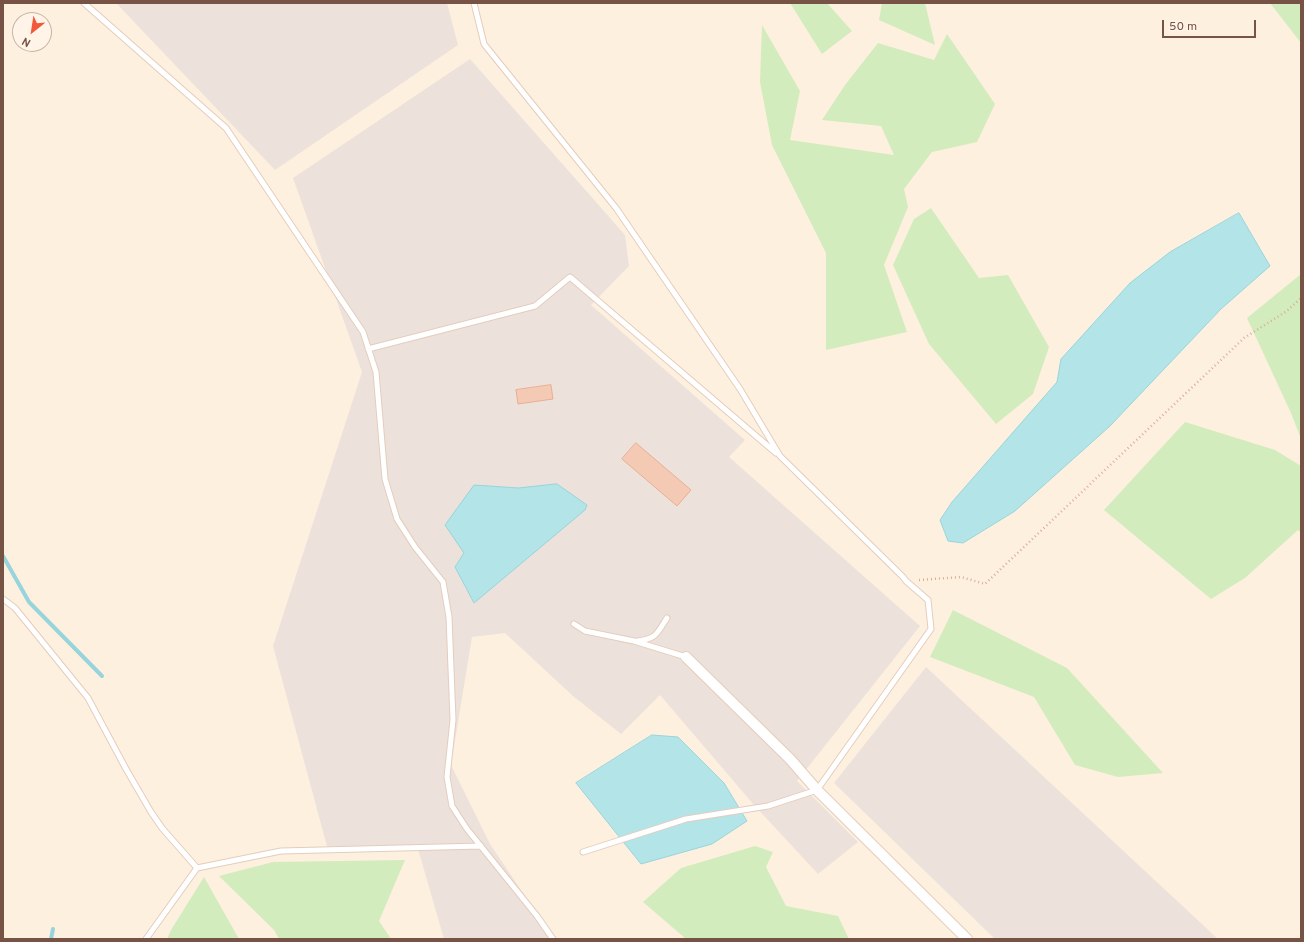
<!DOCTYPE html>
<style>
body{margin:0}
#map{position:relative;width:1304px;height:942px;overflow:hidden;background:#fef0df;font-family:Overpass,sans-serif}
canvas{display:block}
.frame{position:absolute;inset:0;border:4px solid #765345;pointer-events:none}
.north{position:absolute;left:12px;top:12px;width:40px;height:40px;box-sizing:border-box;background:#fff4e7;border:1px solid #c8b4a6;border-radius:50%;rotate:210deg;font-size:11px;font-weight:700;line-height:16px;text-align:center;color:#765345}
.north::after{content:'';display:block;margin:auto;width:14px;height:18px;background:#f2583a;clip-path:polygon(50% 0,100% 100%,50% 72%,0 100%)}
.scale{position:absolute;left:1162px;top:20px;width:94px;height:18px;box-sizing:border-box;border:2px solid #765345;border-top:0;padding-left:5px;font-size:12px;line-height:14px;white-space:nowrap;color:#765345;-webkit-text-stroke:3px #fff4e7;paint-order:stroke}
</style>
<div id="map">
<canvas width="1304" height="942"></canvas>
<div class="frame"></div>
<div class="north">N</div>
<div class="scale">50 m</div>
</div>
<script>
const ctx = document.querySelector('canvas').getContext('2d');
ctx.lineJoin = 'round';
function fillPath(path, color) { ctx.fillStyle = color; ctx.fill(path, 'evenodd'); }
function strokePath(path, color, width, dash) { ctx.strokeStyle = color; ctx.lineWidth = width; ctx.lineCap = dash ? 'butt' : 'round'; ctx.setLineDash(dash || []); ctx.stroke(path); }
const industrial = new Path2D(`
 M116 3H447L458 45 275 170Z
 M470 59 625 235 629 266 591 305 745 440 729 457 920 626 797 781 858 842 818 874 754 805 660 695 621 734 573 696 505 633 472 637 451 765 490 844 554 939H444L418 849 328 850 273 646 362 372 293 178Z
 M926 667 1218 939H995L834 783Z`);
const green = new Path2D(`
 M790 3H827L852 31 822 54Z
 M882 3H925L935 45 879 20Z
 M1270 3H1301V43Z
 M762 25 800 91 790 140 894 155 881 126 822 120 845 85 878 43 934 60 947 34 995 104 977 142 932 152 904 189 908 207 884 265 907 332 826 350V253L772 145 760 82Z
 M931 208 979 278 1008 275 1049 347 1033 394 996 424 929 344 893 265 914 219Z
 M1301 274V439L1291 413 1247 318Z
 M1185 422 1275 450 1301 466V533L1298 530 1245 578 1211 599 1104 510Z
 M953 610 1067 668 1163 773 1118 777 1075 765 1034 697 930 657Z
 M755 846 773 852 766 867 786 906 838 916 849 939H686L643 902 681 868Z
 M405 860 379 921 391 939H279L274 930 219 876 273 862Z
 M204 877 239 939H167L171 930Z`);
const water = new Path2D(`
 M1239 213 1270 266 1221 309 1110 426 1015 511 963 543 948 541 940 520 952 502 1057 382 1061 359 1130 283 1170 252Z
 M557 484 587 505 585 510 474 603 455 567 464 553 445 525 474 485 518 488Z
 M652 735 678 737 724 783 747 821 712 844 641 864 576 783Z`);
const stream = new Path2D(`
 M3 556 29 602 102 676
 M51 939 53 929`);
const building = new Path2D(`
 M551 385 553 399 518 404 516 390Z
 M636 443 691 490 677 506 622 459Z`);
const path = new Path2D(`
 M919 580 961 577 985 584 1244 338 1287 311 1301 298`);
const lane = new Path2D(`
 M84 3 226 128 363 332 376 372 385 479 397 519 415 547 443 582 449 617 453 720 447 777 452 806 467 829 537 916 553 939
 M474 3 484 44 616 208 740 389 780 456 903 577 906 581 928 600 931 629 817 790 768 806 686 819 583 852
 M368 349 535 306 570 277 776 453
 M3 599 15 608 88 698 126 769 151 812 162 828 197 868
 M574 624 585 631 634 641 686 657
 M637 641C657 639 657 633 667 618
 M146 939 197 868 281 851 481 846`);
const street = new Path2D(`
 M686 657 790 759 817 790 967 939`);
fillPath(industrial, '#ece2db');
fillPath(green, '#d3ecbd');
fillPath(water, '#b2e4e8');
strokePath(water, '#98d4db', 1);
strokePath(stream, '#98d4db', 4);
fillPath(building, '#f5cab4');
strokePath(building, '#e9af93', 1);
strokePath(lane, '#e4cdbd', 7);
strokePath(street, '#e4cdbd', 12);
strokePath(path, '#daae98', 2.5, [1, 3]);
strokePath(lane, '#fff', 5);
strokePath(street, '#fff', 10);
</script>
